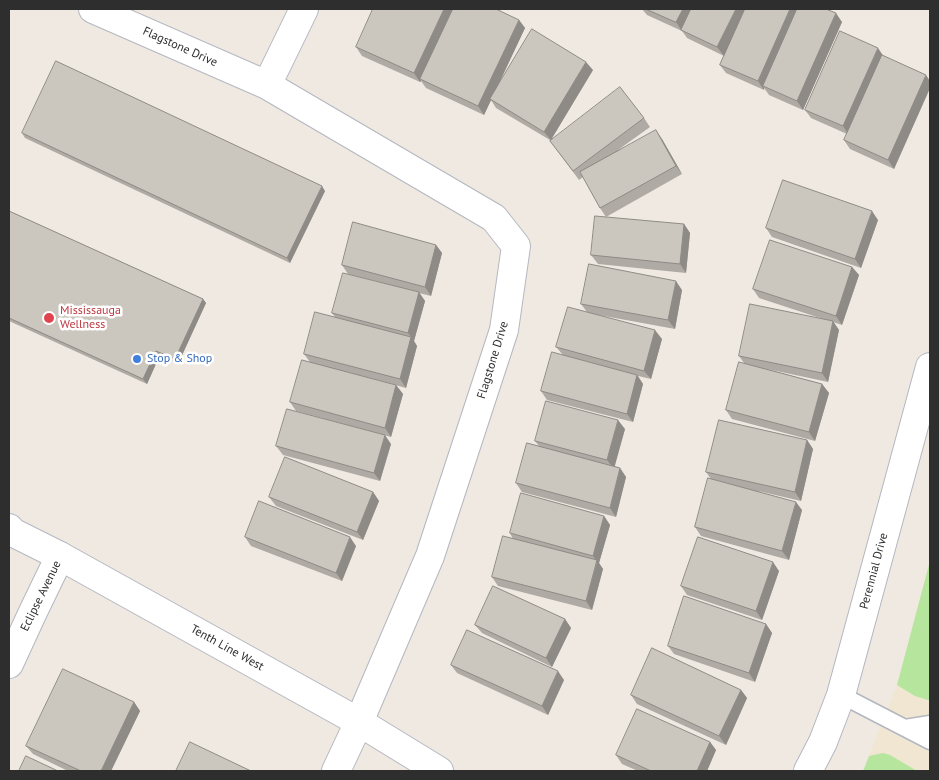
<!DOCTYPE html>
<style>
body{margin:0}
#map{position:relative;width:939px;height:780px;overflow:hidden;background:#efe9e1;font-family:"PT Sans",sans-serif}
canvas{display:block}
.frame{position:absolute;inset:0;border:10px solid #2e2e2e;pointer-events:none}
</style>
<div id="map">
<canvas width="939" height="780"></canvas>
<div class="frame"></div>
</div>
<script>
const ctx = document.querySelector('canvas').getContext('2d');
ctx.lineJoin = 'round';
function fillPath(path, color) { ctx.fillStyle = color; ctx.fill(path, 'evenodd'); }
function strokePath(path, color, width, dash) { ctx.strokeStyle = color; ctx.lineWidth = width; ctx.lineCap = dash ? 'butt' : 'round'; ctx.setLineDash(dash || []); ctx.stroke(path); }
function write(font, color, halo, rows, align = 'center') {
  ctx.font = font + ' "PT Sans",sans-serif'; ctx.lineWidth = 5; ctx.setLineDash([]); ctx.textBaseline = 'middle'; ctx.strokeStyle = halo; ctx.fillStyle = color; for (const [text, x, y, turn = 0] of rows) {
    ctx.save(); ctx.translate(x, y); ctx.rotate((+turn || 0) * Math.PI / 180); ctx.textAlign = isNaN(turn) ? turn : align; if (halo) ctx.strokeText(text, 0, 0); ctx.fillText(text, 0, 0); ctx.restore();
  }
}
const education = new Path2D(`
 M930 561V771H863L897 685Z`);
const green = new Path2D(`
 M930 561V700H928L915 696 897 685Z
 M883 753 890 755 917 771H863L869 756Z`);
const lane = new Path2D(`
 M841 695 930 741
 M905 728 930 724`);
const street = new Path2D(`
 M93 9 267 85 494 218 516 246 504 330 430 556 359 722 336 771
 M267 85 304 9
 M9 664 32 614 60 556`);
const secondary = new Path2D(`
 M9 528 12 532 60 556 359 722 439 771
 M808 771 823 742 841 695 930 367`);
const wall = new Path2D(`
 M642 9H826L842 22 803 110 769 95 764 88V90L726 73 720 65 732 38 724 56 687 38 682 31 647 15Z
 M519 20 525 28 496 90 593 70 551 139 644 118 650 127 618 150 662 139 682 174 606 217 600 208 583 177 579 180 556 149 550 141V140L496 108 491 100 484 115 426 88 421 81 420 82 362 56 356 47Z
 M883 56 930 81V88L894 169 850 149 844 140 847 134 811 118 805 110Z
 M22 133 325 191 290 263 25 138Z
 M9 211 203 299 206 303 178 364 160 355 147 384 9 321Z
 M878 220 861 268 772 237 766 228Z
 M684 224 690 233 686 273 598 264 591 255Z
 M436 245 442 253 431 296 419 293 425 301 414 341 417 346 406 388 340 370 396 385 403 394 391 437 296 411 290 402 310 362 304 354 335 317 332 313 379 282 348 274 342 265Z
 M852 267 859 275 842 325 833 322 839 330 828 382 767 369 822 384 829 393 815 441 732 419 726 410 744 363 739 356 829 321 759 298 753 289Z
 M682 290 675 329 593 314 662 339 651 379 638 376 643 384 633 422 547 400 541 391 563 355 556 347 587 312 581 304Z
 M625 429 614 466 620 468 626 477 616 517 522 492 516 483 539 446 535 441Z
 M807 440 813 449 801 501 758 491 802 510 789 560 701 536 695 527 711 479 706 472Z
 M391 444 380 481 283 455 276 446Z
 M373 492 379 501 363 540 276 506 269 497Z
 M604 516 610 525 599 563 603 569 592 610 498 586 492 577 513 539 510 533Z
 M245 537 356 546 342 581 251 546Z
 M779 571 762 620 687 595 681 586Z
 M565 619 571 628 552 667 482 633 475 625Z
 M766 624 772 633 755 682 674 654 668 646Z
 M451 665 564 680 548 715 457 673Z
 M741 690 747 698 726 745 637 704 631 695Z
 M134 702 140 711 111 771H68L33 754 26 746Z
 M710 742 716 750 707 771H638L622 764 616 755Z`);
const shadedWall = new Path2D(`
 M444 9H454L420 79 421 81 420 82 414 73Z
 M683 9H693L682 31 676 22Z
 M736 9H746L724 56 717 47Z
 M790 9H800L763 86 764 88V90L758 81Z
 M836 13 842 22 803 110 797 101Z
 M519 20 525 28 484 115 478 106Z
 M878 48 884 57 849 135 843 126Z
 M586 62 593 70 551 140 544 132Z
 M926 75 930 81V88L894 169 888 160Z
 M656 130 662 139 682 174 676 166Z
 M322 186 325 191 290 263 287 258Z
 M872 211 878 220 861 268 855 259Z
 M684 224 690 233 686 273 680 264Z
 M436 245 442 253 431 296 425 287Z
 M852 267 859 275 842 325 836 316Z
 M676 281 682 290 675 329 668 320Z
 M419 292 425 301 414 341 417 346 406 388 400 379 411 337 408 333Z
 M203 299 206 303 178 364 175 359Z
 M833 321 839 330 828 382 822 373Z
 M655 330 662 339 651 379 644 371Z
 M156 351 160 355 147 384 143 379Z
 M637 375 643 384 633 422 627 414Z
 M822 384 829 393 815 441 809 432Z
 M396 385 403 394 391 437 385 428Z
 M618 420 625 429 614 469 607 460Z
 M385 435 391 444 380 481 374 473Z
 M807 440 813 449 801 501 795 492Z
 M620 468 626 477 616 517 610 508Z
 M373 492 379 501 363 540 357 532Z
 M796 502 802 510 789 560 782 551Z
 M604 516 610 525 599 563 603 569 592 610 586 601 597 562 593 556Z
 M350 537 356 546 342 581 336 573Z
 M773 562 779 571 762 620 756 611Z
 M565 619 571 628 552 667 546 658Z
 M766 624 772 633 755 682 749 673Z
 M558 671 564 680 548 715 542 706Z
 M741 690 747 698 726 745 719 736Z
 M134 702 140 711 111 771H101Z
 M710 742 716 750 707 771H697Z`);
const building = new Path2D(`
 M373 9H444L414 73 356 47Z
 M453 9H496L519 20 478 106 420 79Z
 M646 9H683L676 22Z
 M691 9H736L717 47 681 30Z
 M745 9H790L758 81 720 65Z
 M797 9H826L836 13 797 101 763 86Z
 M532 29 586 62 544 132 490 99Z
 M840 31 878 48 843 126 805 110Z
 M882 55 926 75 888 160 844 140Z
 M56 61 322 186 287 258 22 133Z
 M620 87 644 118 573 171 550 141Z
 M656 130 676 166 600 208 580 172Z
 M783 180 872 211 855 259 766 228Z
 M9 211 203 299 175 359 156 351 143 379 9 318Z
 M595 216 684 224 680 264 591 255Z
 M353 222 436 245 425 287 342 265Z
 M770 240 852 267 836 316 753 289Z
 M589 264 676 281 668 320 581 304Z
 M343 273 419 292 408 333 332 313Z
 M750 304 833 321 822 373 739 356Z
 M568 307 655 330 644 371 556 347Z
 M315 312 411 337 400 379 304 354Z
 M552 352 637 375 627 414 541 391Z
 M302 360 396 385 385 428 290 402Z
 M739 362 822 384 809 432 726 410Z
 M546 401 618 420 607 460 535 441Z
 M287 409 385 435 374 473 276 446Z
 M719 420 807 440 795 492 706 472Z
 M527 443 620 468 610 508 516 483Z
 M285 457 373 492 357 532 269 497Z
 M708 478 796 502 782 551 695 527Z
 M521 493 604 516 593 556 510 533Z
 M259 501 350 537 336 573 245 537Z
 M503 536 597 560 586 601 492 577Z
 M698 537 773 562 756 611 681 586Z
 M493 586 565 619 546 658 475 625Z
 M684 596 766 624 749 673 668 646Z
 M467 630 558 671 542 706 451 665Z
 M652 648 741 690 719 736 631 695Z
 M63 669 134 702 101 771H81L26 746Z
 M637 709 710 742 697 771H651L616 755Z
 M190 742 251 771H176Z
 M26 756 58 771H19Z`);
const markers = [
 [49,318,6,"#e0444e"],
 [137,359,5,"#3f7fe0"]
];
const streetNames = [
 ["Flagstone Drive",180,47,24],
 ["Flagstone Drive",493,360,-73],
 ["Perennial Drive",874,571,-75],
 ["Eclipse Avenue",41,596,-64],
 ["Tenth Line West",227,648,29]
];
const healthNames = [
 ["Mississauga",60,311],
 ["Wellness",60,325]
];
const shopNames = [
 ["Stop & Shop",147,359]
];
fillPath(education, '#f0e6d1');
fillPath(green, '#b6e59e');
strokePath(lane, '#b4b7c1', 19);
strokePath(street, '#b4b7c1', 30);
strokePath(secondary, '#b4b7c1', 30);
strokePath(lane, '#fff', 16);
strokePath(street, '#fff', 28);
strokePath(secondary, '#fff', 28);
fillPath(wall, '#afaba4');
fillPath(shadedWall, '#8e8b86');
fillPath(building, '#cbc7bf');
strokePath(building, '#8e8b86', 1);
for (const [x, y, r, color] of markers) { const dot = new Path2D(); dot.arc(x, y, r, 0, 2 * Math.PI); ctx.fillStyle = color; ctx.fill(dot); strokePath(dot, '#fff', 2); }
write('12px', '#2e2e2e', '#fff', streetNames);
write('12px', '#be3a42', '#fff', healthNames, 'left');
write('12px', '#366cbe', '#fff', shopNames, 'left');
</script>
